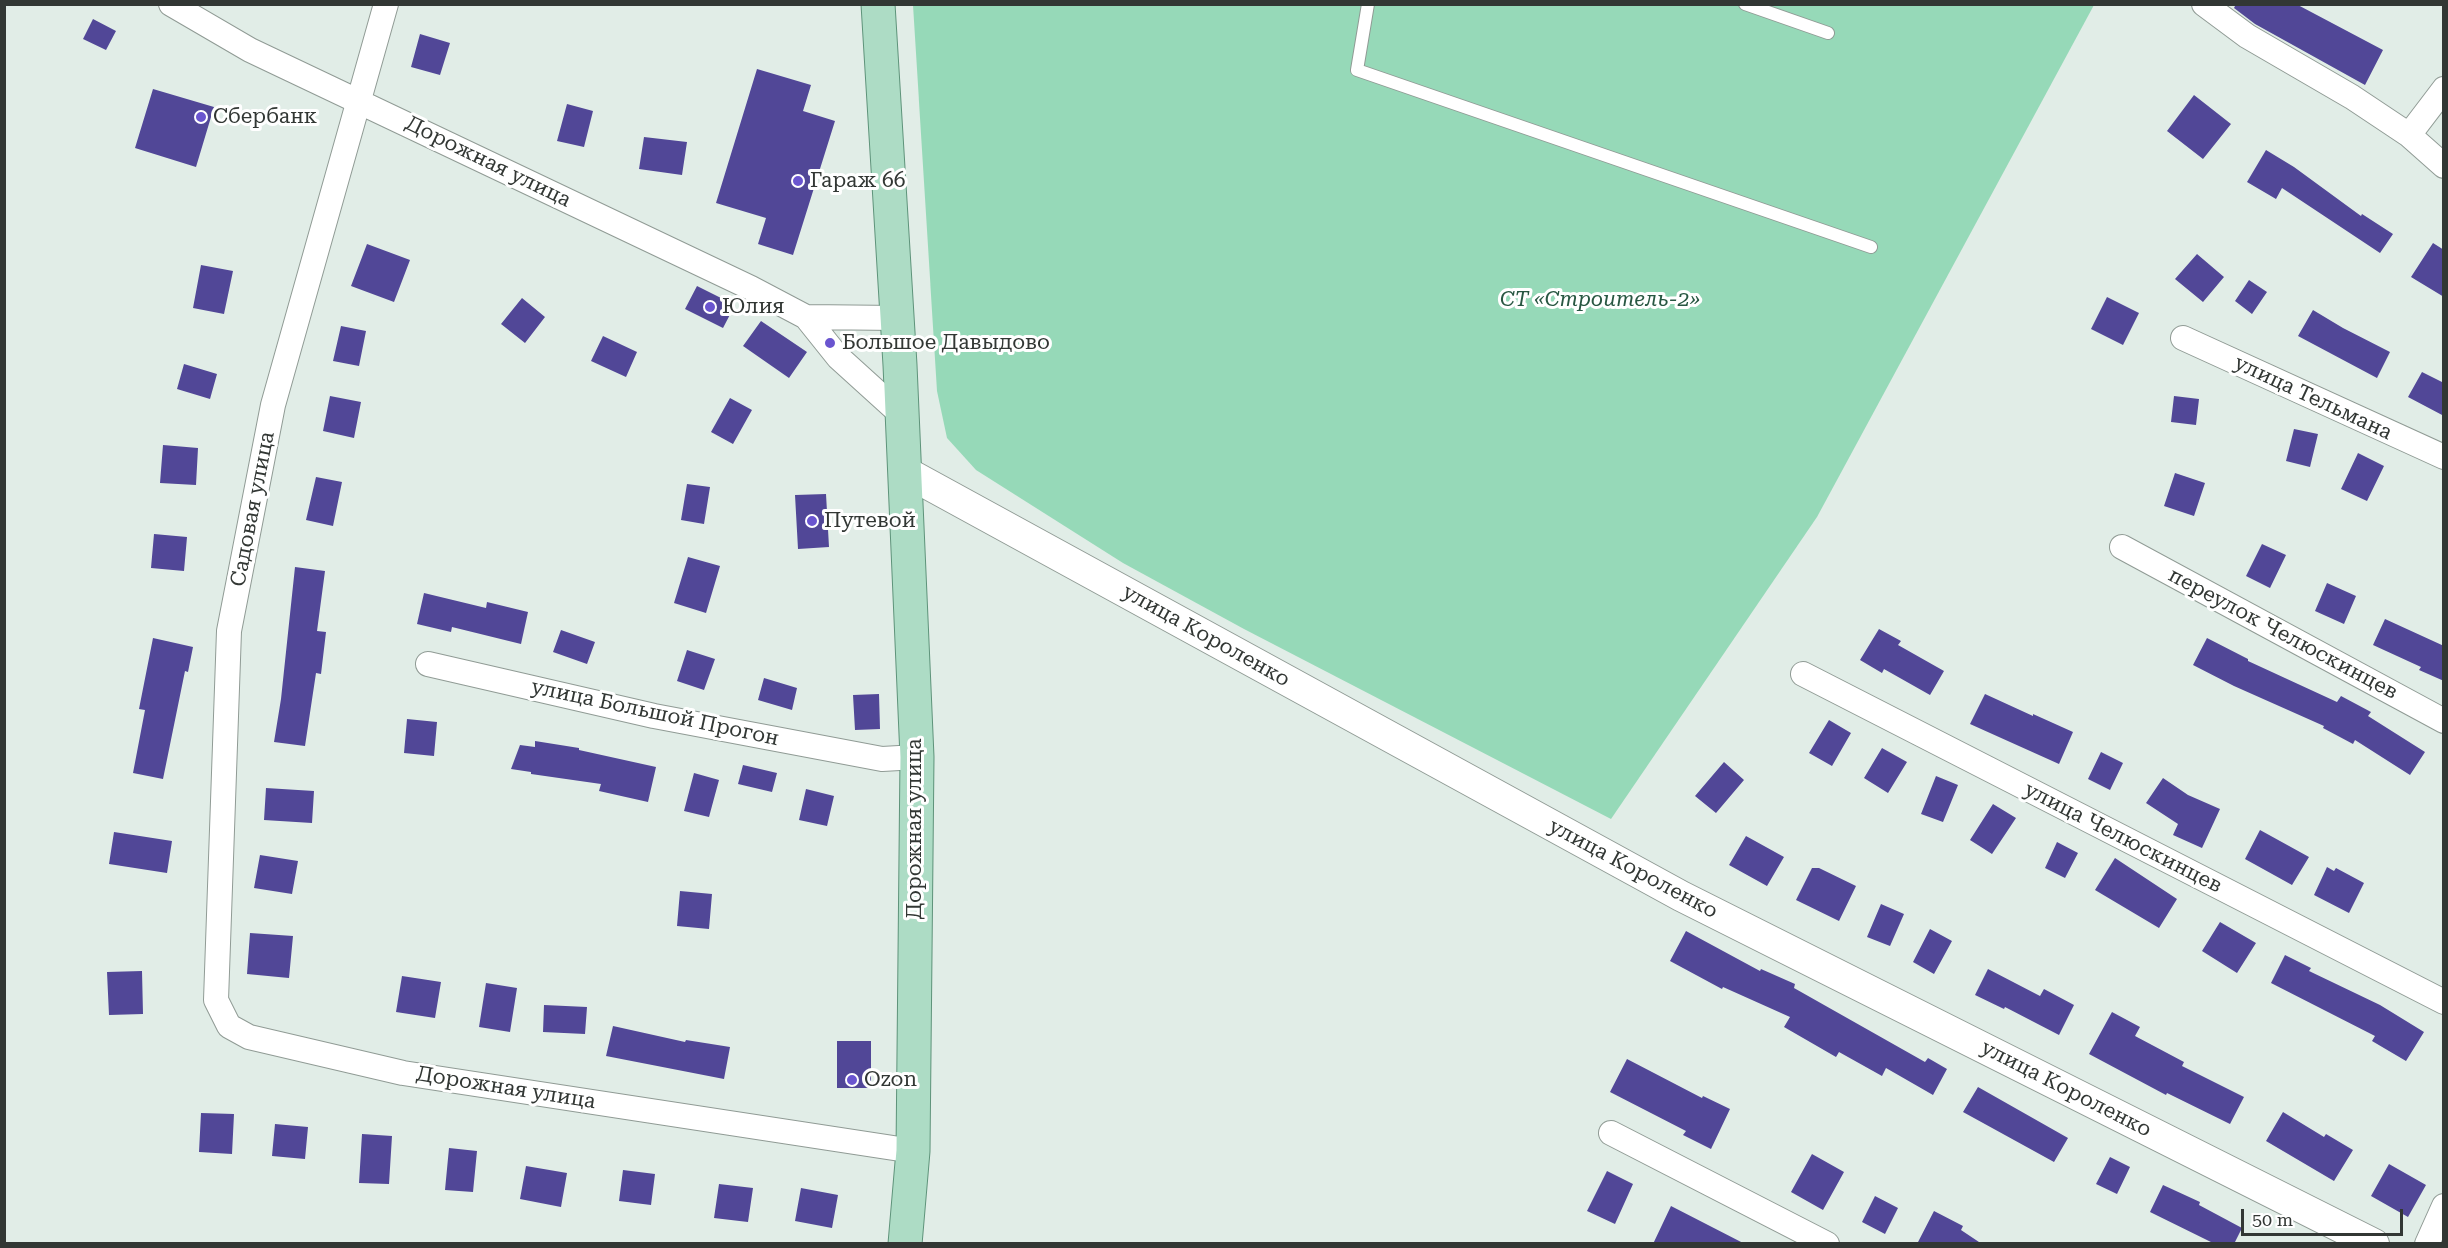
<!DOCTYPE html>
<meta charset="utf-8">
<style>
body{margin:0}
#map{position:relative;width:2448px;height:1248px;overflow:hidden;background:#e1ede7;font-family:"Roboto Serif",serif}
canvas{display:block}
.frame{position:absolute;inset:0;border:6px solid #323734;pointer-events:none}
.scale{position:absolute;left:2241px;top:1209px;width:162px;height:27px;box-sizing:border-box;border:3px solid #323734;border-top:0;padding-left:8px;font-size:18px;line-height:21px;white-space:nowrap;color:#323734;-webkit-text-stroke:4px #fff;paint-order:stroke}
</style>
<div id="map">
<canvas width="2448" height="1248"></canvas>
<div class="frame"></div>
<div class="scale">50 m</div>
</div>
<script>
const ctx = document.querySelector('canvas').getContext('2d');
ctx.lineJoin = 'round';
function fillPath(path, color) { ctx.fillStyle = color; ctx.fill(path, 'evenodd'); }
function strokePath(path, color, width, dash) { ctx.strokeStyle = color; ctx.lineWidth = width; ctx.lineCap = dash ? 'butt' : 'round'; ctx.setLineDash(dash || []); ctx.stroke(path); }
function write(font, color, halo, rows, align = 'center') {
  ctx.font = font + ' "Roboto Serif",serif'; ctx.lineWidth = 6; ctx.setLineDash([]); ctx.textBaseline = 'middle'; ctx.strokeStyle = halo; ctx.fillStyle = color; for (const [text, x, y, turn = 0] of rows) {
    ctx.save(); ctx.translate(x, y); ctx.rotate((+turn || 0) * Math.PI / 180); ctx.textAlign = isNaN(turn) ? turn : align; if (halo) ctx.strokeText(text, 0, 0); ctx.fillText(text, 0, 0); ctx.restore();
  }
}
const green = new Path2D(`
 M913 5H2094L1817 517 1611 819 1244 629 1123 563 976 470 947 438 937 391Z`);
const building = new Path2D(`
 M2236 4H2296L2383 50 2365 85 2255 24 2234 8Z
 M93 19 116 31 106 50 83 39Z
 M420 34 450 43 440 75 411 67Z
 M757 69 811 85 803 111 835 121 793 255 758 244 766 218 716 203Z
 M153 89 214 107 196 167 135 148Z
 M2194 95 2231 124 2203 159 2167 131Z
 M567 104 593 111 584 147 557 141Z
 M644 137 687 142 682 175 639 169Z
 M2266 150 2294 167 2361 216 2362 214 2393 234 2380 253 2282 188 2276 199 2247 182Z
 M2433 243 2444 250V297L2411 277Z
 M367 244 410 260 394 302 351 286Z
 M2197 254 2224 277 2203 302 2175 279Z
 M201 265 233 271 224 314 193 308Z
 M2249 280 2267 292 2252 314 2235 301Z
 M697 286 735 305 723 328 685 309Z
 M2107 297 2139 313 2123 345 2091 329Z
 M522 298 545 317 525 343 501 324Z
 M2313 310 2343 328 2390 352 2377 378 2298 336Z
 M761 321 807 352 789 378 743 346Z
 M341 326 366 331 359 366 333 361Z
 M603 336 637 352 626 377 591 361Z
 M184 364 217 374 210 399 177 389Z
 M2422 372 2444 383V416L2408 397Z
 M330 396 361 402 354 438 323 431Z
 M2174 396 2199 399 2196 425 2171 422Z
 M730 398 752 410 733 444 711 432Z
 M2294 429 2318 434 2310 467 2286 461Z
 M163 445 198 448 196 485 160 483Z
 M2358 453 2384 466 2367 501 2341 489Z
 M2175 473 2205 483 2194 516 2164 506Z
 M316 477 342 482 333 526 306 520Z
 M687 484 710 487 704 524 681 520Z
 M826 494 829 547 798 549 795 495Z
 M154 534 187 537 184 571 151 568Z
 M2262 544 2286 555 2270 588 2246 576Z
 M688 557 720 566 706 613 674 603Z
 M295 567 325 571 317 631 326 632 321 674 316 673 305 746 274 742 281 699Z
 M2327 583 2356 596 2344 624 2315 611Z
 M424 593 486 608 487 602 528 612 521 644 452 627 451 632 417 624Z
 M2385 619 2444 646V681L2419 670 2421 667 2373 645Z
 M1879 629 1901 641 1898 645 1944 671 1930 695 1884 669 1882 673 1860 660Z
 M561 630 595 642 587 664 553 652Z
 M153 638 193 647 188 672 185 671 163 779 133 773 145 710 139 709Z
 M2207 638 2248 659V661L2337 702 2341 696 2371 712 2368 716 2425 752 2410 775 2355 740 2353 744 2323 728 2324 726 2234 686 2193 665Z
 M687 650 715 659 704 690 677 681Z
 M764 678 797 688 792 710 758 700Z
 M879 694 880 729 855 730 853 695Z
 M1985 694 2033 716V714L2073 732 2059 764 1970 724Z
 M407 719 437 722 434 756 404 753Z
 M1829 720 1851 733 1832 766 1809 753Z
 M535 741 579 748V750L656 767 648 802 599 791 601 784 531 774V772L511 769 520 745 535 747Z
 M1882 748 1907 762 1888 793 1864 778Z
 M2101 752 2123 763 2110 790 2088 779Z
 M1724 762 1744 780 1716 813 1695 796Z
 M743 765 777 773 772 792 738 784Z
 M694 773 719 780 709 817 684 811Z
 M1936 776 1958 785 1943 822 1921 814Z
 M2163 778 2188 795 2220 809 2202 848 2173 835 2178 824 2146 803Z
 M266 788 314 791 312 823 264 820Z
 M806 789 834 796 827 826 799 820Z
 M1993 804 2016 818 1992 854 1970 840Z
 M2260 830 2309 857 2292 885 2245 859Z
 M114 832 172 841 167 873 109 864Z
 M1746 836 1784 857 1767 886 1729 865Z
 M2057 842 2078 853 2065 878 2045 868Z
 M260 855 298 861 292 894 254 888Z
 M2115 858 2177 899 2159 928 2095 890Z
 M2327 867 2334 871 2336 868 2364 883 2349 913 2314 895Z
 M1812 868H1819L1856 886 1839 921 1796 900Z
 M680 891 712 894 709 929 677 926Z
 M1881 904 1904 914 1890 946 1867 937Z
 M2220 922 2256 943 2237 973 2202 951Z
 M1930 929 1952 941 1934 974 1913 962Z
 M1686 931 1760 971 1761 969 1795 984 1794 988 1925 1062 1928 1058 1947 1069 1933 1095 1886 1068 1882 1076 1839 1052 1836 1057 1784 1027 1790 1017 1723 987 1722 989 1670 961Z
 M250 933 293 936 289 978 247 974Z
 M2285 955 2311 968 2309 971 2380 1005 2424 1032 2406 1061 2372 1041 2375 1036 2271 983Z
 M1988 969 2040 996 2044 989 2074 1005 2059 1035 2005 1007 2004 1009 1975 995Z
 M142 971 143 1014 109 1015 107 972Z
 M402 976 441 982 435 1018 396 1012Z
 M486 983 517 988 510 1032 479 1027Z
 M544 1005 587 1007 585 1034 543 1032Z
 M2112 1012 2140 1027 2135 1036 2184 1062 2182 1066 2244 1097 2230 1124 2167 1093 2166 1095 2089 1054Z
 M613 1026 685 1042 686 1040 730 1047 724 1079 606 1056Z
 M837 1041H871V1088H837Z
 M1627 1059 1702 1098 1703 1096 1730 1109 1711 1149 1683 1135 1686 1131 1610 1092Z
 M1978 1087 2068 1138 2054 1162 1963 1112Z
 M2283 1112 2324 1137 2326 1134 2353 1150 2334 1181 2266 1141Z
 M201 1113 234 1114 232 1154 199 1152Z
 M275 1124 308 1127 305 1159 272 1156Z
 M362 1134 392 1136 389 1184 359 1183Z
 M449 1148 477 1151 473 1192 445 1190Z
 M1812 1154 1844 1172 1823 1210 1791 1192Z
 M2110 1157 2130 1167 2117 1194 2096 1184Z
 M2389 1164 2426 1185 2408 1217 2371 1196Z
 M526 1166 567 1173 561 1207 520 1199Z
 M623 1170 655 1174 651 1205 619 1201Z
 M1607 1171 1633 1184 1615 1224 1587 1211Z
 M719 1184 753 1188 748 1222 714 1218Z
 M2163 1185 2200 1202 2199 1205 2242 1228 2234 1244H2215L2150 1212Z
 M801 1188 838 1195 832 1228 795 1221Z
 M1875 1196 1898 1208 1885 1234 1862 1222Z
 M1671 1206 1745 1244H1653Z
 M1934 1211 1963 1226 1961 1230 1982 1244H1917Z`);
const service = new Path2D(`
 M1368 4 1357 70 1871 247
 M1745 4 1828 33`);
const minor = new Path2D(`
 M171 4 250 50 751 288 806 317 897 318
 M386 4 273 405 229 631 216 1000 229 1026 249 1037 403 1073 913 1151
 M2204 4 2247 36 2352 97 2409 135 2444 166
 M2409 135 2444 89
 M806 317 838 357 902 415
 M2183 338 2444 457
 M2122 547 2444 721
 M428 664 654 716 882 759 917 757
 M1803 674 2444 1002
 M1611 1133 1827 1244
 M2427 1244 2444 1206`);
const tertiary = new Path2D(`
 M904 471 1681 896 2374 1244`);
const primary = new Path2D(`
 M878 4 900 365 917 757 913 1151 905 1244`);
const markers = [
 [201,117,6,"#6a55cf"],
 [798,181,6,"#6a55cf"],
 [710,307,6,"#6a55cf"],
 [830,343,6,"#6a55cf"],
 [812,521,6,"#6a55cf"],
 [852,1080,6,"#6a55cf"]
];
const poiNames = [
 ["Сбербанк",213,117],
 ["Гараж 66",810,181],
 ["Юлия",722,307],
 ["Большое Давыдово",842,343],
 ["Путевой",824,521],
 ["Ozon",864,1080]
];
const streetNames = [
 ["Дорожная улица",488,162,26],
 ["улица Тельмана",2313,398,25],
 ["Садовая улица",253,509,-79],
 ["переулок Челюскинцев",2283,634,28],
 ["улица Короленко",1206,636,29],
 ["улица Большой Прогон",655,713,12],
 ["Дорожная улица",915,829,-90],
 ["улица Челюскинцев",2123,838,27],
 ["улица Короленко",1633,869,28],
 ["Дорожная улица",506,1088,9],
 ["улица Короленко",2066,1089,27]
];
const parkNames = [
 ["СТ «Строитель-2»",1600,300]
];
fillPath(green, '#96d9b8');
fillPath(building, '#514797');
strokePath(service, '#909b95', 14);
strokePath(minor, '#909b95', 26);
strokePath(tertiary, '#909b95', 32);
strokePath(primary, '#5e937a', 35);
strokePath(service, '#fff', 12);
strokePath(minor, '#fff', 24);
strokePath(tertiary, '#fff', 30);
strokePath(primary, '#addcc5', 33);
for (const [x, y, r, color] of markers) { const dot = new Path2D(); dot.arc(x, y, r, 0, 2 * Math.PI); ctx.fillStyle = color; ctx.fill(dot); strokePath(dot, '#fff', 2); }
write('21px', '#323734', '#fff', poiNames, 'left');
write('21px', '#323734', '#fff', streetNames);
write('italic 21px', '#285742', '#fff', parkNames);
</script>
